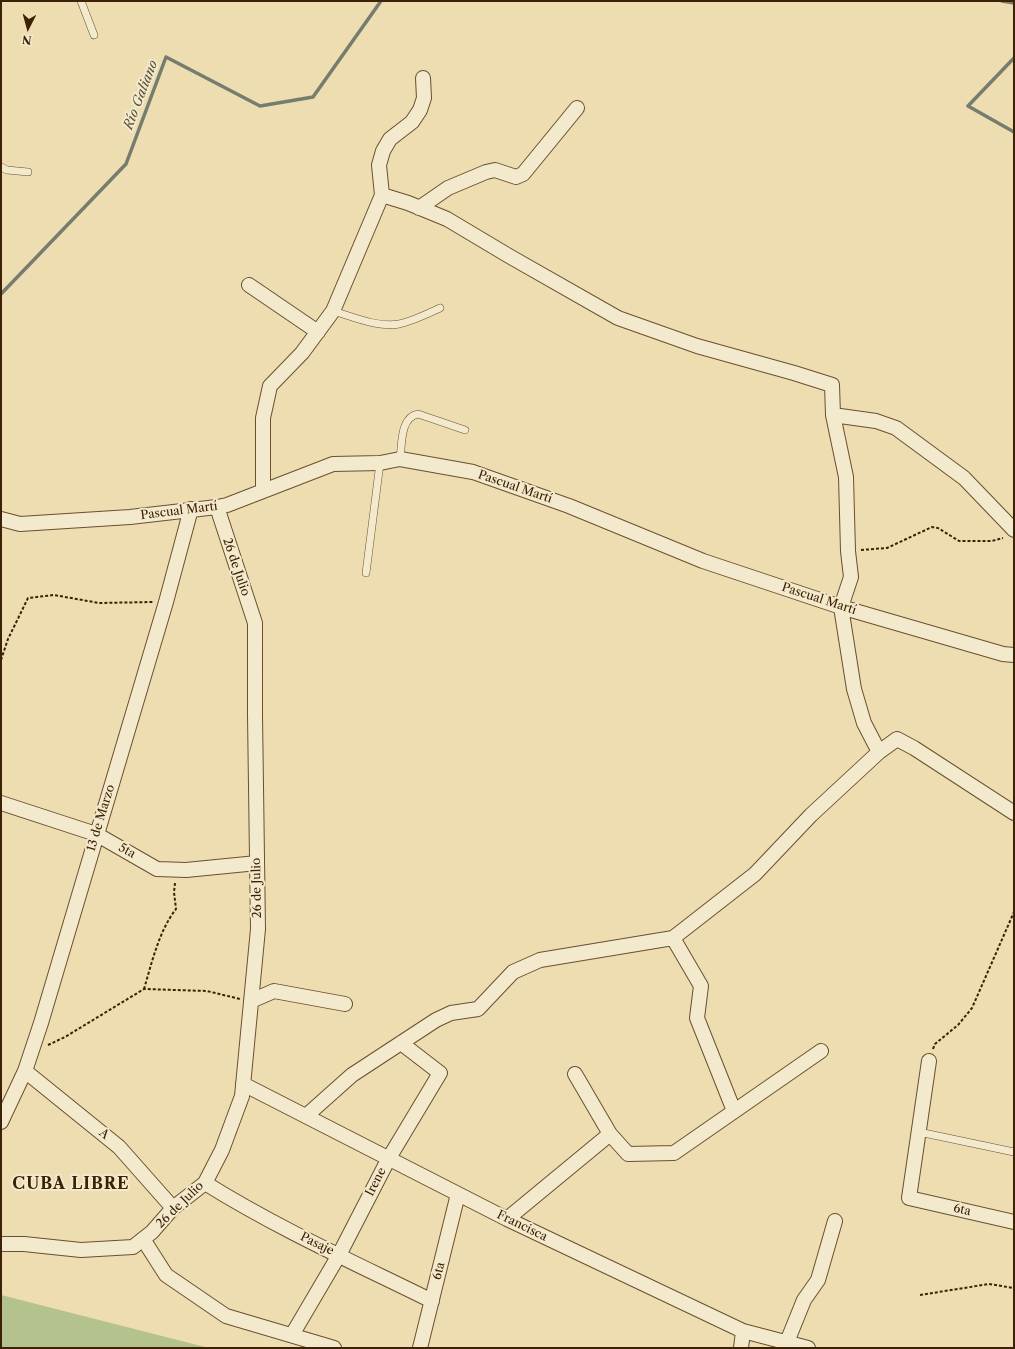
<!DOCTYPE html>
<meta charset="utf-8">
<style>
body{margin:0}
#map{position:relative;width:1015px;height:1349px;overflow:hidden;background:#edddb0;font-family:"Libre Caslon Text",serif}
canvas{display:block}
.frame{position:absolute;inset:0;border:2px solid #3d2105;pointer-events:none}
.north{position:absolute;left:8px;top:8px;width:40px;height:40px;-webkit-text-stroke:3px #f3e9cc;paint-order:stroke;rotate:186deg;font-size:11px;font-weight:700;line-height:16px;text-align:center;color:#3d2105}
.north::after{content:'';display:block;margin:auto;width:14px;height:18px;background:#3d2105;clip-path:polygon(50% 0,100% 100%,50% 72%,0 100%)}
</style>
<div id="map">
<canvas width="1015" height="1349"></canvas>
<div class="frame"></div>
<div class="north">N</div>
</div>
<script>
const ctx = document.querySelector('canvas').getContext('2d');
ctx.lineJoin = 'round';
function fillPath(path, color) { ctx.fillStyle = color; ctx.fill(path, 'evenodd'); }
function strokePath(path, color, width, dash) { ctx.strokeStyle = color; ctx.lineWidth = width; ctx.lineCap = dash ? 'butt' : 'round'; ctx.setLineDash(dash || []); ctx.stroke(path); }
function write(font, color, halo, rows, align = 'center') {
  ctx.font = font + ' "Libre Caslon Text",serif'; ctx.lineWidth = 4; ctx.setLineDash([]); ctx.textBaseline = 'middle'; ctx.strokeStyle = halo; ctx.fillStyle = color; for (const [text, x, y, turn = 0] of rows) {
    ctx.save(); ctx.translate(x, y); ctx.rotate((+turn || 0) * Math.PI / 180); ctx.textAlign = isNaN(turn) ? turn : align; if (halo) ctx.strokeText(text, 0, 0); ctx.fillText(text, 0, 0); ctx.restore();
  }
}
const green = new Path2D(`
 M1 1295 209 1348H1Z`);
const stream = new Path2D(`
 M1002 1 1014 3
 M1014 58 968 106 1014 132
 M1 294 126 164 166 57 260 106 313 97 381 1`);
const path = new Path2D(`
 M861 550 887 548 932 527 938 528 959 541H992L1003 538
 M1 660 8 639 28 598 54 595 99 603 153 602
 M144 989C152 962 159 931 176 909L174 892 175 883
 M48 1045 65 1037 144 989 207 991 240 999
 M933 1049 935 1044 958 1025 972 1008 1014 912
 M920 1295 989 1284 1014 1288`);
const lane = new Path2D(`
 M81 1 94 35
 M1 167 7 170 28 172
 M333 311C353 317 379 328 399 324 413 321 427 314 440 308
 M400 459C402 445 400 417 418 414L465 430
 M366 573 380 463
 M919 1132 1014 1152`);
const street = new Path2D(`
 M382 195 408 203 447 219 509 256 618 318 697 346 794 373 832 385 833 415 846 477 848 551 851 577 841 607 854 689 864 723 879 752
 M419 208 448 188 486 172 495 170 516 177 523 174 577 108
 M249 285 318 332
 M833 415 876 421 896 428 964 478 1014 530
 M263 491V418L270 386 302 353 333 311 382 195 379 165 383 151 390 139 412 122 420 110 424 98 423 78
 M1 519 20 524 130 517 217 507 227 505 333 464 380 463 400 459 473 472 569 506 703 561 841 607 1003 654 1014 655
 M1 803 96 834 157 869 186 870 257 863
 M673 938 701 986 697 1018 734 1111
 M251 1001 274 991 345 1004
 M929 1061 909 1198 1014 1222
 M25 1071 119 1147 173 1208
 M575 1074 610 1134 628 1154 674 1153 821 1051
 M243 1084 507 1219 743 1331 808 1348
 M306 1116 352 1075 436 1020 451 1013 478 1009 513 972 540 960 673 938 755 874 811 815 879 752 897 739 914 748 1014 813
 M1 1122 25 1071 41 1023 166 602 191 509
 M205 1183C277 1228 355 1263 432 1301
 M507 1219 610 1134
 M143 1239 166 1275 226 1316 334 1348
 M1 1244H24L81 1250 133 1247 152 1232 173 1208 205 1183 222 1150 242 1096 258 929 255 715V623L217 507
 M292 1335 339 1255 389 1158 440 1073 401 1043
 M787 1342 804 1300 818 1280 835 1221
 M420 1348 458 1194
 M741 1348 743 1331`);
const streetNames = [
 ["Pascual Martí",515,487,19],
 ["Pascual Martí",179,511,-7],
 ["26 de Julio",236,567,71],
 ["Pascual Martí",819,599,18],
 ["13 de Marzo",101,818,-73],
 ["5ta",127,851,30],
 ["26 de Julio",257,888,-91],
 ["A",104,1134,39],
 ["Irene",376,1182,-63],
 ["26 de Julio",180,1205,-44],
 ["6ta",962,1210,13],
 ["Francisca",522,1226,26],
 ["Pasaje",317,1244,26],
 ["6ta",439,1271,-76]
];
const waterNames = [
 ["Río Galiano",141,95,-69]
];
const districtNames = [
 ["CUBA LIBRE",71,1184]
];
fillPath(green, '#b4c28e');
strokePath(stream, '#757d6e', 3.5);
strokePath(lane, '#695030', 8);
strokePath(street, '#695030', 16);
strokePath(path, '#3d2105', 2, [3, 2]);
strokePath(lane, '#f3e9cc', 7);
strokePath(street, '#f3e9cc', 14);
write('12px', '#3d2105', '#f3e9cc', streetNames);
write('italic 13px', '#594f3a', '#f3e9cc', waterNames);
ctx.letterSpacing = '1px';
write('bold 16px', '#3d2105', '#f3e9cc', districtNames);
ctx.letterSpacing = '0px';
</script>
